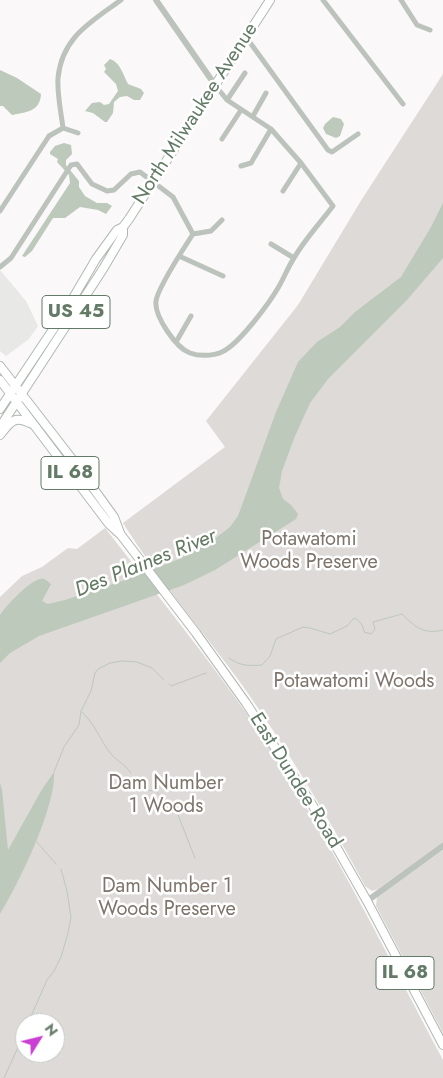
<!DOCTYPE html>
<style>
body{margin:0}
#map{position:relative;width:443px;height:1078px;overflow:hidden;background:#faf8f8;font-family:Jost,sans-serif}
canvas{display:block}
.north{position:absolute;left:15px;top:1013px;width:50px;height:50px;box-sizing:border-box;background:#fff;border:1px solid #c1cac2;border-radius:50%;rotate:54deg;font-size:14px;font-weight:700;line-height:20px;text-align:center;color:#637a66}
.north::after{content:'';display:block;margin:auto;width:18px;height:22px;background:#cb3ed3;clip-path:polygon(50% 0,100% 100%,50% 72%,0 100%)}
</style>
<div id="map">
<canvas width="443" height="1078"></canvas>
<div class="north">N</div>
</div>
<script>
const ctx = document.querySelector('canvas').getContext('2d');
ctx.lineJoin = 'round';
function fillPath(path, color) { ctx.fillStyle = color; ctx.fill(path, 'evenodd'); }
function strokePath(path, color, width, dash) { ctx.strokeStyle = color; ctx.lineWidth = width; ctx.lineCap = dash ? 'butt' : 'round'; ctx.setLineDash(dash || []); ctx.stroke(path); }
function write(font, color, halo, rows, align = 'center') {
  ctx.font = font + ' Jost,sans-serif'; ctx.lineWidth = 5; ctx.setLineDash([]); ctx.textBaseline = 'middle'; ctx.strokeStyle = halo; ctx.fillStyle = color; for (const [text, x, y, turn = 0] of rows) {
    ctx.save(); ctx.translate(x, y); ctx.rotate((+turn || 0) * Math.PI / 180); ctx.textAlign = isNaN(turn) ? turn : align; if (halo) ctx.strokeText(text, 0, 0); ctx.fillText(text, 0, 0); ctx.restore();
  }
}
const built = new Path2D(`
 M0 270 26 301 38 326 29 339 6 356 0 351Z`);
const green = new Path2D(`
 M443 74V843L378 889 372 891 365 886C328 816 286 747 240 682 201 629 158 579 123 523L225 447 206 421 298 305 362 199Z
 M105 528C157 595 210 660 258 730 328 835 384 949 443 1060V1078H0V597L22 576 42 567 68 548 77 549ZM25 1023H55V1053H25Z
 M443 850V1033L376 906 377 897Z`);
const water = new Path2D(`
 M110 59C121 63 123 75 128 84L141 89 144 93 140 100H134L127 96 120 97 114 102 113 113 107 122H105L93 113 85 111 92 103 100 102 104 105 109 104 118 91 116 84 104 72 106 69 104 65Z
 M0 70 17 78 41 94C40 112 26 112 12 115L3 106H0Z
 M333 117 341 119 344 124 340 136 336 138 326 134 323 128 325 124Z
 M64 143 71 145 72 154 66 160V165L79 181V187L85 196 97 203H107L112 206 106 214 98 210 80 207 65 218H53L32 251 25 257 22 256 70 183 69 175 57 162 58 159 50 154V152L55 146Z
 M443 203V258L406 301 328 379 310 403 295 436 282 471 279 488 283 499 291 505 298 514 296 519 215 570 184 585 39 636 10 653 0 663V615C5 607 31 579 41 579 45 578 48 582 51 584L42 601 48 604 65 600 128 579 179 559 208 544 230 527 238 516 276 412 298 362 317 342 340 327 355 312 401 277 431 227Z
 M54 772C56 807 19 883 0 914V783L2 790 8 850 41 791Z`);
const stream = new Path2D(`
 M229 658C240 666 248 666 262 665L270 656 276 639 303 627 310 628 330 634 347 626 354 618C360 621 363 625 364 632L371 634 375 629 373 622 402 614C415 627 424 635 443 630
 M169 684 171 686 206 673
 M82 712C95 724 100 740 111 754 117 761 126 765 131 773
 M54 772 64 747 79 725 81 711 91 691 95 673 98 669 110 663 122 661 137 662 152 668 164 680
 M136 780 144 790 156 791 163 799
 M171 803 178 815 195 858
 M36 841 56 864
 M28 1023 47 980 54 971 61 957 68 933 71 917 67 891 61 869
 M4 1078 25 1032`);
const minor = new Path2D(`
 M323 0 403 104
 M401 0 417 25 430 30
 M246 37 328 150 332 152 358 134
 M227 100 245 73
 M253 116 266 93
 M63 128C61 112 57 94 58 78 62 37 91 22 121 0
 M222 139 241 110
 M241 166 251 163 271 129
 M283 191 301 163
 M0 211 49 136 63 128 78 133
 M193 234 211 231 222 220
 M271 244 294 258
 M179 256 223 276
 M0 267 11 258 71 165 77 164 92 184 107 191 114 190 131 174 140 172 173 197 193 234C184 248 158 287 156 301 154 316 176 348 190 353 201 357 218 356 227 349 242 339 268 305 278 288 284 278 288 267 294 258 305 239 320 223 333 206L301 163 271 129 227 100 215 85
 M176 342 191 316`);
const tertiary = new Path2D(`
 M156 0 215 85
 M367 901 443 846`);
const primary = new Path2D(`
 M0 366 72 459 114 517 120 533
 M0 380 109 524 121 535 196 633 246 703 313 806 367 901 443 1045
 M0 409 66 310 96 259 117 230 123 227 129 219 270 0
 M0 427 103 269 123 235V227
 M0 435C11 421 14 415 32 424`);
const shields = [
 [76,312,68],
 [70,473,58],
 [405,973,58]
];
const shieldNames = [
 ["US 45",76,312],
 ["IL 68",70,473],
 ["IL 68",405,973]
];
const streetNames = [
 ["North Milwaukee Avenue",196,114,-57],
 ["East Dundee Road",295,781,58]
];
const parkNames = [
 ["Potawatomi",309,540],
 ["Woods Preserve",309,563],
 ["Potawatomi Woods",354,682],
 ["Dam Number",166,784],
 ["1 Woods",166,807],
 ["Dam Number 1",167,887],
 ["Woods Preserve",167,910]
];
const waterNames = [
 ["Des Plaines River",146,564,-22]
];
fillPath(built, '#e8e8e7');
fillPath(green, '#dedad7');
fillPath(water, '#bcc9bb');
strokePath(stream, '#bcc9bb', 1);
strokePath(primary, '#afb9b1', 10);
strokePath(minor, '#bbc3bc', 5);
strokePath(tertiary, '#bbc3bc', 6);
strokePath(primary, '#fff', 8);
for (const [x, y, w] of shields) { const box = new Path2D(); box.roundRect(x - w / 2, y - 16.5, w, 33, 4); ctx.fillStyle = '#fff'; ctx.fill(box); strokePath(box, '#637a66', 1); }
write('bold 19px', '#637a66', null, shieldNames);
write('20px', '#637a66', '#fff', streetNames);
write('20px', '#7e746a', '#fff', parkNames);
write('italic 21px', '#637962', '#fff', waterNames);
</script>
